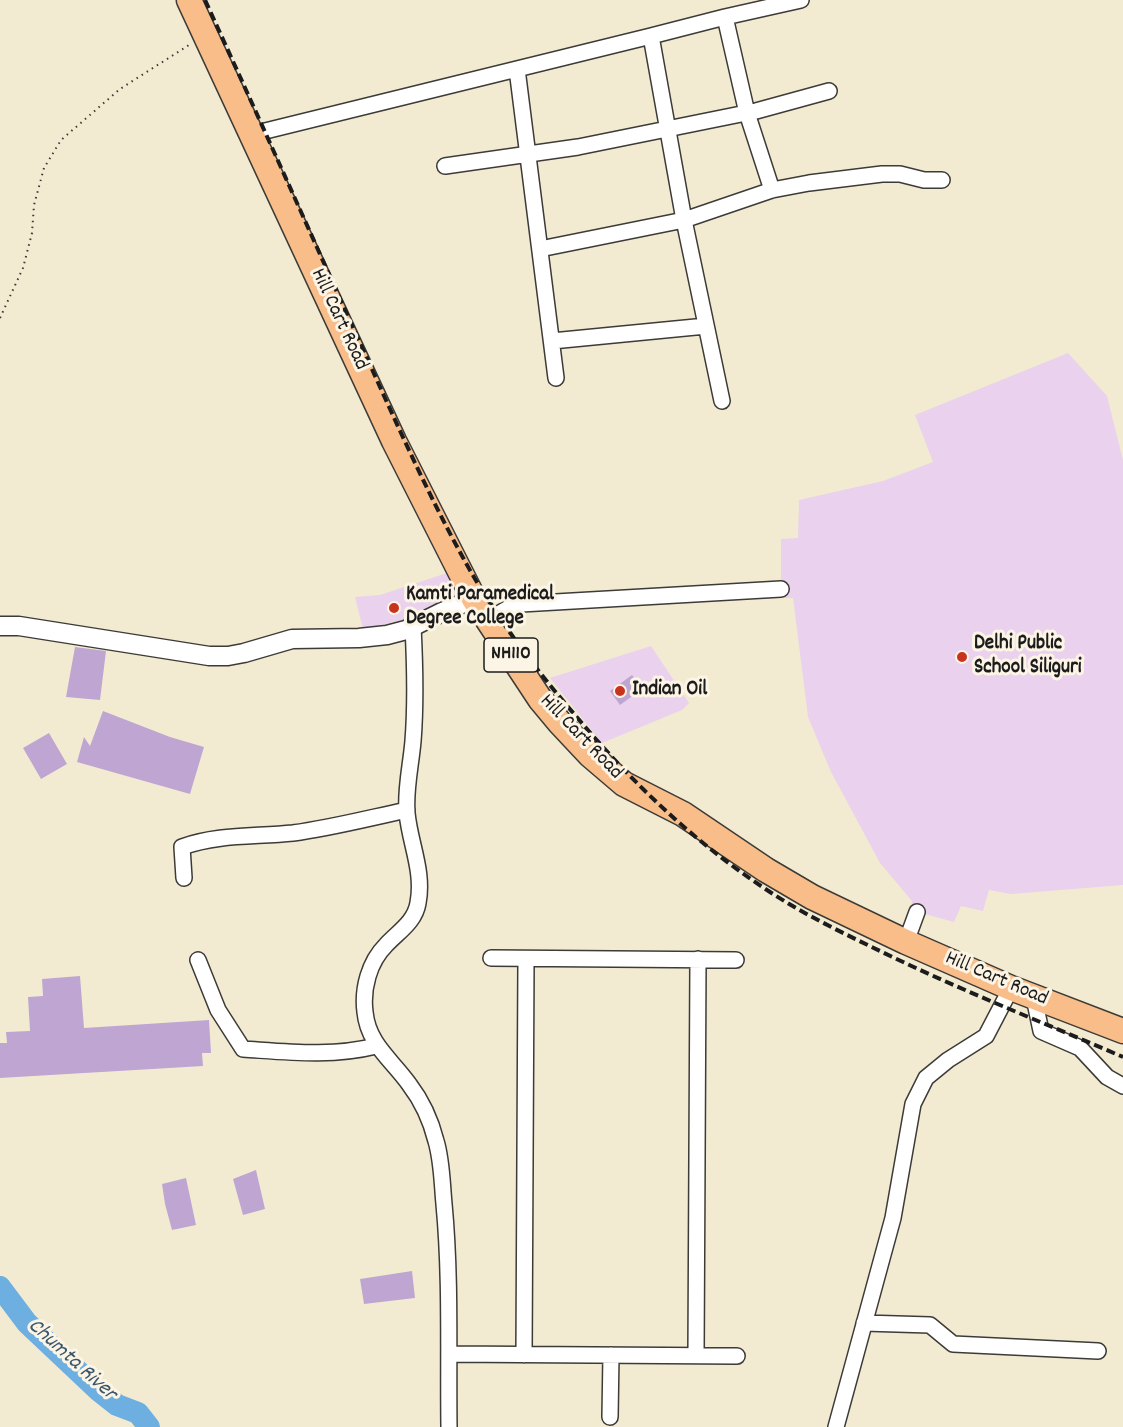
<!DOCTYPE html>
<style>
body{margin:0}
canvas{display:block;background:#f2ebd2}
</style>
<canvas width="1123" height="1427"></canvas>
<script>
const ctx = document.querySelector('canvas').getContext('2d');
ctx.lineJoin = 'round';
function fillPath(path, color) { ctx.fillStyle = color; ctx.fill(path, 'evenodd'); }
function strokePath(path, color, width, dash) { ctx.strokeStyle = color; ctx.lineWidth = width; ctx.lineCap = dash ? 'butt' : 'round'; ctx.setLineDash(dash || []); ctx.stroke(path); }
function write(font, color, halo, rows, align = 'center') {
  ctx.font = font + ' Dekko,sans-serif'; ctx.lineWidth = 6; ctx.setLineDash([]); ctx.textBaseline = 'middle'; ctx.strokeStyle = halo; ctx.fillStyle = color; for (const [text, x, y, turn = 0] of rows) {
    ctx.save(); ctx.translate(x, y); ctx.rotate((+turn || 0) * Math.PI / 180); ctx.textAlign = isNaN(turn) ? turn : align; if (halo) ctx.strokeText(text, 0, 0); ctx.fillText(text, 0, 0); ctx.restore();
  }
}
const built = new Path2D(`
 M1068 353 1107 396 1123 460V885L1011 894 989 890 983 911 961 906 954 922 910 910 912 901 880 863 831 772 808 717 793 598H781V539L798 538 799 500 883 481 933 462 915 415Z
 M447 573 461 595 403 620 363 629 355 597 380 595Z
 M651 646 689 703 682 710 602 743 550 678Z`);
const river = new Path2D(`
 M0 1287 27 1323 98 1390 117 1405 138 1413 149 1427`);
const building = new Path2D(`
 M75 647 106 651 100 700 66 697Z
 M632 675 642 689 620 705 610 691Z
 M103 711 170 737 204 747 190 794 77 762 84 737 90 746Z
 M49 733 67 764 41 779 23 748Z
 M80 976 84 1028 209 1020 211 1053H202L203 1066 0 1078V1043H7L6 1032 30 1031 28 997 43 996 42 979Z
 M256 1170 265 1209 243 1215 233 1179Z
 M186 1178 196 1225 172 1230 165 1204 162 1184Z
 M412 1271 415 1298 364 1304 360 1279Z`);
const path = new Path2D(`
 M0 318 23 268 32 233 34 205 44 168 61 140 120 89 189 45`);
const minor = new Path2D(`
 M725 17 747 113 772 190
 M651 36 725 17 801 0
 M517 69 651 36 684 220 722 401
 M253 134 517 69 556 378
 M445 166 578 147 756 111 829 91
 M540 249 684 220 772 190 809 183 882 174H900L924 180H942
 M552 341 706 326
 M488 620 512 606 521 604 781 589
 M413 627C415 665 416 703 413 741 411 765 405 789 407 813 410 844 424 871 418 903 415 922 398 932 386 945 369 962 362 989 365 1012 368 1044 392 1060 409 1084 422 1101 431 1121 436 1141 442 1161 442 1183 444 1204 451 1278 448 1353 449 1427
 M184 878 182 847C218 834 255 837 293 833 331 828 369 818 407 810
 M906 942 917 912
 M491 958 736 960
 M198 960 218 1010 243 1049C289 1052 332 1057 376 1046
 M1034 998 1041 1031 1080 1048 1107 1077 1123 1086
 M864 1323 930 1325 953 1344 1098 1351
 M449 1354 737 1356
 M524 1355 526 959
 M696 1355 698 959
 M610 1417 611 1355
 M836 1427 893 1218 913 1104 926 1078 948 1060 986 1036 1011 988`);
const tertiary = new Path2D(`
 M0 626H19L209 656H228L244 653 292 639 359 638 387 635 406 630 442 612 474 599`);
const trunk = new Path2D(`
 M189 0 394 441 474 599 540 699 560 723 590 755 624 784 683 814 766 870 812 897 906 942 1011 988 1123 1031`);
const rail = new Path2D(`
 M205 0C254 107 302 214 350 321 386 399 420 479 461 554 492 612 532 665 575 715 633 784 695 843 770 892 805 915 843 933 880 951 960 990 1042 1022 1123 1057`);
const markers = [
 [394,608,6,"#c8321e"],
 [962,657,6,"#c8321e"],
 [620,691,6,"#c8321e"]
];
const shields = [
 [511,655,54]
];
const shieldNames = [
 ["NH110",511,655]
];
const streetNames = [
 ["Hill Cart Road",338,320,65],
 ["Hill Cart Road",580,738,46],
 ["Hill Cart Road",996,980,23]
];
const poiNames = [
 ["Kamti Paramedical",406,596],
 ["Degree College",406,620],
 ["Delhi Public",974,645],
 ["School Siliguri",974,669],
 ["Indian Oil",632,691]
];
const waterNames = [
 ["Chumta River",71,1361,42]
];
fillPath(built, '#ead1ed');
strokePath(river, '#6dafe1', 22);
fillPath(building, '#bfa6d2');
strokePath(minor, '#3c3b37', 18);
strokePath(tertiary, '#3c3b37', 21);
strokePath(trunk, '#3c3b37', 27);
strokePath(path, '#3c3b37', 2, [1.5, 4.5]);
strokePath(minor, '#fff', 15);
strokePath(tertiary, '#fff', 18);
strokePath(trunk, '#f8bd89', 24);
strokePath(rail, '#1c1c1c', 4, [9, 4.5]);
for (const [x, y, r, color] of markers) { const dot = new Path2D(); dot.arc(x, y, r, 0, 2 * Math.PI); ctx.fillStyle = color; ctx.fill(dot); strokePath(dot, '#fcf5e5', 2); }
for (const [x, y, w] of shields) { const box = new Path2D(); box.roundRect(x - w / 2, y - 17, w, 34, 4.5); ctx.fillStyle = '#fcf5e5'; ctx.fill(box); strokePath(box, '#1c1c1c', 1.5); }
write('bold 20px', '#1c1c1c', null, shieldNames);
write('21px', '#1c1c1c', '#fcf5e5', streetNames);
write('bold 21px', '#1c1c1c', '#fcf5e5', poiNames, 'left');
write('italic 22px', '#3c576b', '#fcf5e5', waterNames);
</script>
